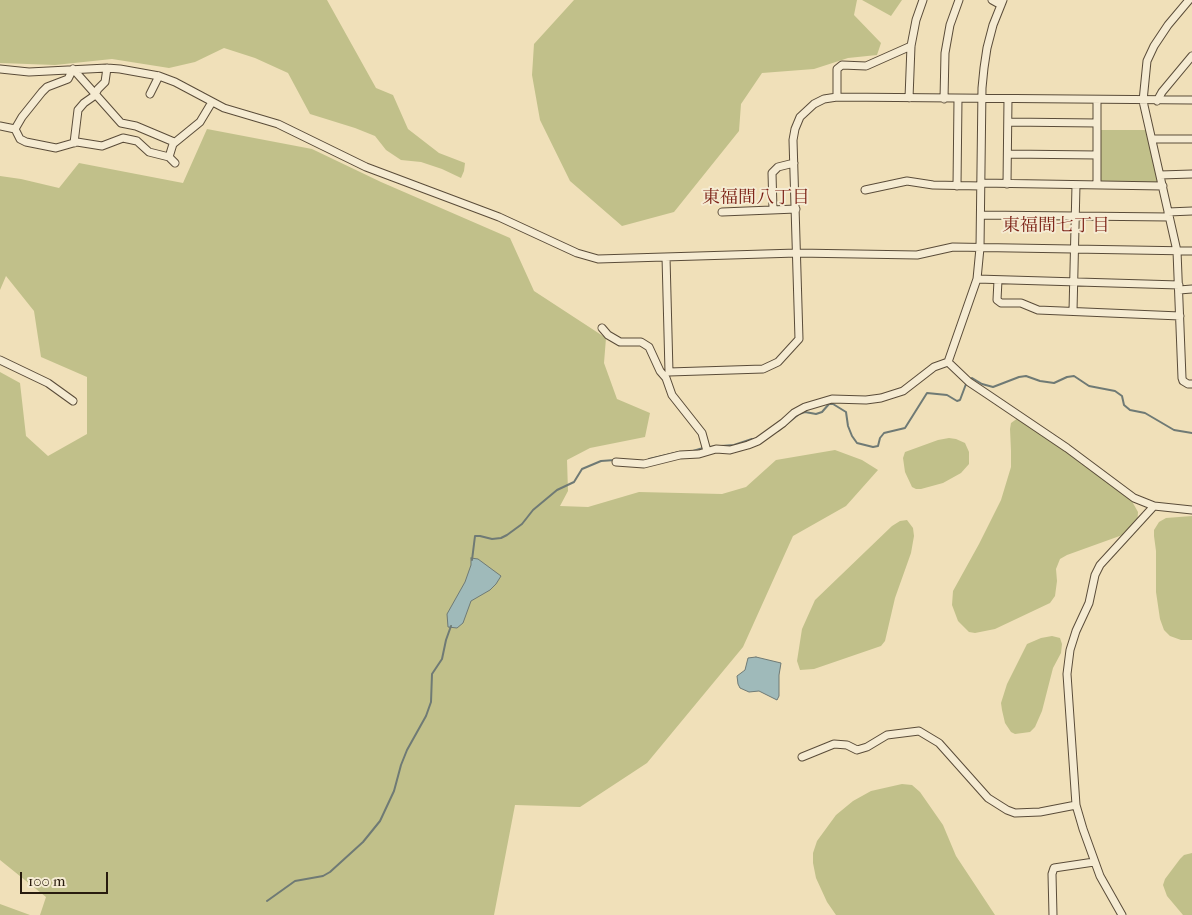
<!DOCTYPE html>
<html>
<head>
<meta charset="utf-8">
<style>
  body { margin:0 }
  #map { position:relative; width:1192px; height:915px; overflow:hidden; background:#f0e0b9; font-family:"IM FELL French Canon",serif }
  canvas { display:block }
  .scale { position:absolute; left:20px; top:872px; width:88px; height:22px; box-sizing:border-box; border:2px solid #281b0e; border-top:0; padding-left:6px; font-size:15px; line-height:18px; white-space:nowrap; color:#281b0e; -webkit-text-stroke:4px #f5ebd2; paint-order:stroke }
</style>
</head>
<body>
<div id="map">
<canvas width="1192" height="915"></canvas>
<div class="scale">100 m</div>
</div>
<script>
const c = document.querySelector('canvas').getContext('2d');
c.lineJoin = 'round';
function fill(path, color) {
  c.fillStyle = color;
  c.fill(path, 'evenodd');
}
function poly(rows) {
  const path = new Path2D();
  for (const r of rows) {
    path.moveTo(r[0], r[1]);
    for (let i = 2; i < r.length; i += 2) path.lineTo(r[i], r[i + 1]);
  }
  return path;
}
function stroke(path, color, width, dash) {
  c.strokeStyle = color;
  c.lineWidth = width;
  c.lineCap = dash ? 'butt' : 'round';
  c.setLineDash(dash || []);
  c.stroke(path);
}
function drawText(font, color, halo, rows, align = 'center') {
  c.font = font + ' "IM FELL French Canon","Noto Serif JP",serif';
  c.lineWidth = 4;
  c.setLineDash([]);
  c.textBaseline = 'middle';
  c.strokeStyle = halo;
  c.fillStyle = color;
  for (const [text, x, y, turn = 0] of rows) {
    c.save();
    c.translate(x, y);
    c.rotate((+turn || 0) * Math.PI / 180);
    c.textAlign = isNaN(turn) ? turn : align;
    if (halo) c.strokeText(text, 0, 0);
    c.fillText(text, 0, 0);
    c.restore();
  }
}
fill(poly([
  [0,0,327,0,376,88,393,95,408,129,439,153,465,163,464,171,461,178,442,169,421,162,401,160,386,150,375,136,355,128,310,114,288,73,255,58,224,48,195,62,169,68,112,59,55,65,0,63],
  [574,0,857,0,854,15,881,43,877,55,848,58,814,69,762,73,741,104,739,131,674,212,622,226,570,181,540,120,532,75,534,44],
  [862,0,902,0,891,16],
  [207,129,312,149,381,182,510,238,534,291,606,338,604,363,617,399,650,413,645,437,590,448,567,460,568,491,560,506,588,507,639,492,722,494,746,487,776,460,835,450,862,460,878,470,846,506,793,536,743,647,647,763,580,807,515,805,494,915,40,915,46,897,0,860,0,372,20,383,26,436,48,456,87,434,87,377,41,357,34,311,6,276,0,290,0,176,21,179,59,188,79,163,183,183],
  [1100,130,1146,130,1157,181,1155,184,1101,182,1099,179],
  [1018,418,1023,418,1129,496,1138,512,1137,527,1128,533,1067,555,1060,559,1056,569,1057,581,1055,596,1050,603,995,629,975,633,969,632,958,621,952,605,953,591,979,544,1001,500,1011,467,1011,451,1010,429,1011,423],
  [949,438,956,439,965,443,969,452,969,464,961,473,943,483,921,489,916,489,912,487,905,472,903,458,905,452,938,440],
  [1192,516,1192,640,1181,640,1170,636,1164,630,1160,619,1156,592,1156,551,1154,536,1154,530,1159,522,1166,518],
  [907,520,913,528,914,536,911,553,895,598,885,641,881,646,814,669,800,670,797,661,802,629,815,600,892,526,900,521],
  [1052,636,1060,638,1062,644,1061,653,1053,668,1042,711,1035,727,1030,732,1015,734,1011,732,1005,723,1002,710,1001,703,1007,684,1027,644,1041,638],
  [902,784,912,785,920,792,943,825,956,856,995,915,836,915,827,902,816,878,813,863,813,853,817,841,836,815,853,801,871,791],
  [1192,853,1192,915,1183,915,1167,896,1163,885,1165,879,1180,859,1184,855],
  [0,904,30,915,0,915]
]), '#c1c08a');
const water = poly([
  [471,558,478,559,501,576,496,584,490,590,471,601,463,623,457,628,448,627,447,614,465,582,471,565,471,558],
  [756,657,781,663,779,675,779,696,777,700,759,691,749,692,740,688,738,684,737,676,745,670,748,658,756,657]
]);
fill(water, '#9fbaba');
stroke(water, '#6f7a75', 1);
stroke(poly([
  [970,380,972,378,982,384,993,387,1019,377,1026,376,1040,381,1054,383,1067,377,1074,376,1089,386,1115,391,1122,396,1124,405,1130,410,1145,413,1174,430,1192,433],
  [778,431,799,414,805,412,816,414,822,412,829,404,833,404,846,412,848,426,852,436,857,443,873,447,878,446,880,438,884,433,905,428,927,393,947,395,957,401,960,400,966,384],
  [708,447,734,445,752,439],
  [693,451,703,448],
  [649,459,679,452],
  [472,560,475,536,480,536,492,539,501,538,507,535,522,524,533,510,557,490,574,482,582,469,601,461,615,460],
  [267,901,295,881,323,876,330,872,363,842,380,821,394,791,401,765,407,750,426,716,431,702,432,674,442,659,446,640,451,626]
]), '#6f7a75', 2);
const minor = poly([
  [992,0,1001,5],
  [1189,0,1168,25,1154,46,1147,61,1143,101,1177,251,1182,378,1183,381,1188,384,1192,384],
  [0,69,29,72,107,68,120,69,159,76,175,82,224,108,278,124,366,167,499,217,577,253,598,259,797,253,917,255,953,247,1192,251],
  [73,69,121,123,136,126,174,142],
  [150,94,159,76],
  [837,97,837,69,842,65,866,66,911,46],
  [909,98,911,46,916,20,923,0],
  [944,99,945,53,950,25,959,0],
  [1157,101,1162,92,1192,56],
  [1008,122,1097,123],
  [0,126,15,129,20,139,26,142,56,148,77,142,102,146,123,138,137,141,149,152,169,157,175,163],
  [15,129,22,117,42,92,47,87,68,79,73,69],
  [1152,139,1192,139],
  [74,143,78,110,84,103,94,96,98,89,105,82,107,68],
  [1008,154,1097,155],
  [169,157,173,144,200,122,212,102],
  [1160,175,1192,174],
  [981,183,1163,186],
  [1007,184,1008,99],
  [1097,185,1097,101],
  [957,186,958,99],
  [865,190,907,181,933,185,981,186],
  [773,209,772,173,778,167,794,163],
  [722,212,796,209],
  [1168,212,1192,211],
  [981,215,1169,217],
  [666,257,669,372,763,369,778,362,799,339,793,140,795,129,800,117,814,104,824,99,837,97,1192,100],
  [977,279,1179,285],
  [998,280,997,300,1001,303,1021,303,1038,310,1180,316],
  [1179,290,1192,289],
  [1073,311,1076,185],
  [602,328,608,335,620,342,641,342,649,347,660,371,666,378,672,395,702,433,707,451],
  [0,360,48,383,73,401],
  [948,362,969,382,987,394,1067,448,1134,498,1154,506,1192,510],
  [616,462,644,464,680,455,699,454,716,449,730,450,748,445,758,441,783,423,794,413,805,407,832,399,866,400,881,398,903,391,934,367,948,362,977,279,980,248,982,88,984,68,987,48,993,25,1003,0],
  [802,757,834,744,847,745,857,750,867,747,887,735,919,731,939,743,988,798,1007,810,1015,813,1040,812,1076,805],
  [1053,915,1052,874,1054,868,1094,862],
  [1122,915,1100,876,1083,829,1076,805,1067,674,1070,650,1076,631,1089,603,1095,575,1100,565,1154,506]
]);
stroke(minor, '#5a4c39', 9);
stroke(minor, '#f5ebd2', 7);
drawText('18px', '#7a1f14', '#f5ebd2', [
  ["東福間八丁目",756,199],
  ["東福間七丁目",1056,227]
]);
</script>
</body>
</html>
